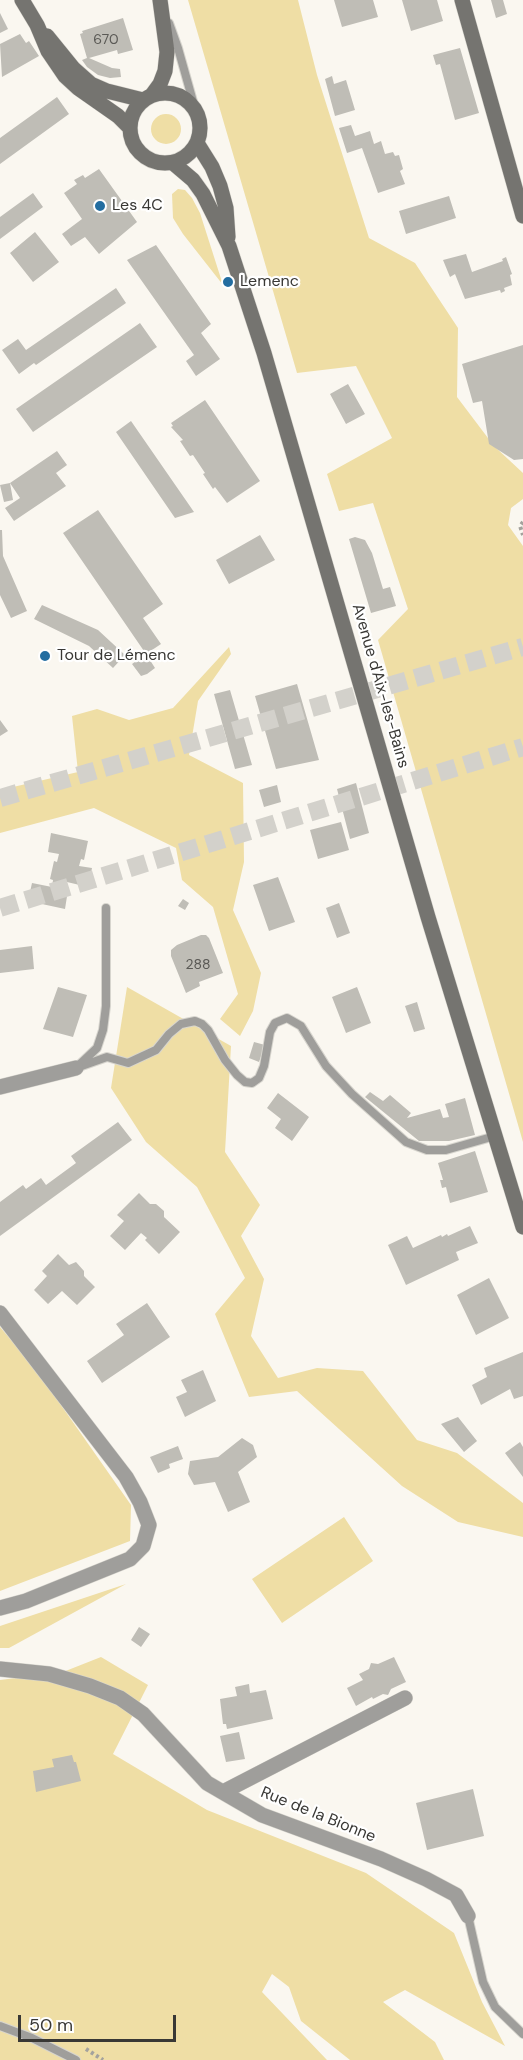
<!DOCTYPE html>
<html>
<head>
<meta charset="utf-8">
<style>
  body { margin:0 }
  #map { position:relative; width:523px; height:2060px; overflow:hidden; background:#faf7f0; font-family:"DM Sans",sans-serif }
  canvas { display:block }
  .scale { position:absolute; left:18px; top:2015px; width:158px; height:27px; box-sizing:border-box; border:3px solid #393835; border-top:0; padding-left:8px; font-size:18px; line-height:21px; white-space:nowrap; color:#393835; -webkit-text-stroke:4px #fff; paint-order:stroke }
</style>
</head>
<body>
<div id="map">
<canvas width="523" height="2060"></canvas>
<div class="scale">50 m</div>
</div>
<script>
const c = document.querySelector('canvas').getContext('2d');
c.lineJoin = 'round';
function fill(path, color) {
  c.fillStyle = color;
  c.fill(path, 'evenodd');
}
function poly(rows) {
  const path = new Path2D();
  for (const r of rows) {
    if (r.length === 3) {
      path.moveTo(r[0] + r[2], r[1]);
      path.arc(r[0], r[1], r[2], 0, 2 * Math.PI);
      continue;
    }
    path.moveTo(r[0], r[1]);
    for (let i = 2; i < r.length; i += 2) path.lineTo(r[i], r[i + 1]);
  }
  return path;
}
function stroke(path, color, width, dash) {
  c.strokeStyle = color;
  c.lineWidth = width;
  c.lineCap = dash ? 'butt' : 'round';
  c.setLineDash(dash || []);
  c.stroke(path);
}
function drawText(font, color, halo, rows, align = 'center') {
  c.font = font + ' "DM Sans",sans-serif';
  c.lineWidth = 4.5;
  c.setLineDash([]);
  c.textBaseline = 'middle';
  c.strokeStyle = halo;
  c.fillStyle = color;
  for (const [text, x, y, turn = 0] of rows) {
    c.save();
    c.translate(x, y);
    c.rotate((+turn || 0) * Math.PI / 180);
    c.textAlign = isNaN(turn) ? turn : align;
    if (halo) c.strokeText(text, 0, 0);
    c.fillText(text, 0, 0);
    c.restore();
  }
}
fill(poly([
  [188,0,298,0,317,75,369,238,415,263,458,328,457,397,494,446,523,473,523,499,511,508,508,525,523,546,523,1142,378,640,408,609,373,503,339,511,327,474,392,438,356,366,297,373],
  [166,129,15],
  [178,189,185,190,192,198,200,213,223,285,183,234,173,218,172,194],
  [229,647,231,654,198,701,189,755,243,783,244,862,233,910,261,973,253,1011,240,1036,220,1019,238,994,213,907,182,880,176,848,94,808,0,833,0,790,78,772,72,716,97,709,129,720,173,708],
  [127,987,231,1046,225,1152,260,1205,241,1236,264,1279,251,1336,278,1378,317,1368,363,1371,417,1440,457,1453,523,1503,523,1537,458,1522,402,1486,297,1391,249,1397,215,1314,245,1278,197,1187,146,1142,111,1088],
  [0,1327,35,1368,131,1505,130,1541,0,1591],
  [344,1517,373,1561,282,1623,252,1579],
  [126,1584,9,1648,0,1648,0,1626],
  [101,1657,148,1685,113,1754,207,1810,366,1873,454,1933,482,2002,505,2046,405,1990,383,2002,435,2042,444,2060,350,2060,301,2021,289,1987,272,1974,262,1992,327,2060,0,2060,0,1680,63,1672]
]), '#efdea5');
fill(poly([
  [334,0,373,0,378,17,342,27],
  [402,0,437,0,443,21,411,31],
  [491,0,503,0,507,14,496,18],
  [0,13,8,29,0,33],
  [123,18,133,50,118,54,117,50,89,58,112,68,120,69,121,77,110,78,98,75,87,67,82,60,87,58,80,34,83,33,82,31],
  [20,34,26,43,29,41,39,56,2,77,0,44],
  [460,48,479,113,455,120,440,64,436,65,433,55],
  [332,76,334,84,346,80,355,110,335,116,325,79],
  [57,97,69,114,0,164,0,138],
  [351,125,355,136,370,131,374,144,381,141,385,154,393,152,395,156,399,155,403,169,400,171,405,184,378,193,362,148,347,153,339,128],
  [99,169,137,222,99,254,85,237,71,246,62,234,82,219,64,193,77,184,74,180,83,175,85,178],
  [33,193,43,207,0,239,0,217],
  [449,196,456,218,406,234,399,211],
  [35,232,59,262,33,282,10,253],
  [156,245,211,324,201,333,220,359,196,376,186,361,194,355,127,260],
  [466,254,472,272,503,261,502,259,506,257,512,274,510,275,512,285,504,288,505,291,501,293,500,290,465,299,455,274,450,277,443,260],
  [116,288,126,303,36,365,34,363,19,374,2,350,18,339,26,350],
  [140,323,157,347,33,432,16,409],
  [523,345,523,459,514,460,489,444,482,401,473,403,462,364],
  [348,384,365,414,346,424,330,394],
  [205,400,260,481,227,503,215,487,213,489,203,474,205,473,193,455,190,456,180,441,183,440,171,427,173,426,171,423],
  [131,421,194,512,175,518,116,432],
  [57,451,67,465,56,473,66,486,14,521,5,508,20,498,10,483,13,500,4,502,0,485,10,483],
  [98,510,163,604,143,618,161,644,146,654,63,533],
  [0,530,2,530,3,556,27,611,11,618,0,595],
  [260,535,275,560,229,584,216,560],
  [355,537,365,540,372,553,383,589,390,587,396,606,371,613,349,539],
  [42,605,98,630,125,655,113,668,89,646,34,619],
  [41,650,49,651,49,661,41,660],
  [146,654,155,668,147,674,141,676,132,664],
  [297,684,319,760,276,769,255,696],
  [230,690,252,765,235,769,214,694],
  [0,720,8,731,0,736],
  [356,783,369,833,350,839,337,789],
  [277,785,281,802,264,807,259,790],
  [341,822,349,850,318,859,310,830],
  [51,833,88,841,84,860,81,859,79,866,92,868,88,887,67,882,65,889,68,890,65,909,28,901,32,883,52,887,53,880,50,879,54,861,57,862,59,854,48,852],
  [278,877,295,922,269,931,253,885],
  [183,899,189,903,185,910,178,906],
  [339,903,350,933,337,938,326,908],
  [201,935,206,935,209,938,223,973,199,982,200,986,186,993,171,956,171,950,177,945],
  [32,946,34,969,0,973,0,950],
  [58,987,87,995,73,1037,43,1029],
  [357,987,371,1023,346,1033,332,997],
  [417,1002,425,1029,414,1032,405,1006],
  [254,1042,265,1045,259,1062,249,1058],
  [370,1092,383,1101,390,1095,411,1113,407,1118,440,1109,443,1118,449,1117,445,1104,465,1098,475,1135,449,1141,419,1141,365,1097],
  [278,1093,309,1117,292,1141,275,1128,281,1119,267,1108],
  [118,1122,132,1140,0,1236,0,1202,23,1185,26,1189,41,1178,46,1185,76,1163,71,1156],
  [475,1151,488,1192,450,1203,446,1187,442,1188,440,1180,443,1180,438,1163],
  [139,1193,150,1204,156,1204,164,1211,164,1217,180,1232,159,1254,145,1240,147,1238,141,1233,125,1250,110,1236,124,1221,117,1215],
  [470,1226,478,1243,456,1252,459,1260,406,1285,388,1245,407,1236,413,1248,441,1235,442,1237,447,1234,448,1236],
  [58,1254,69,1265,76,1262,84,1271,84,1276,95,1287,77,1305,62,1291,48,1304,34,1290,47,1276,42,1271],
  [489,1278,509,1318,476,1335,457,1295],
  [147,1303,170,1337,102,1383,87,1361,124,1335,116,1324],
  [523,1352,523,1396,514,1399,510,1389,481,1405,472,1385,487,1377,484,1368],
  [203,1370,216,1401,185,1417,176,1397,187,1392,181,1380],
  [458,1417,477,1441,464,1452,441,1424],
  [242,1438,253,1445,257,1457,238,1472,250,1502,228,1512,215,1482,194,1485,188,1474,190,1461,218,1457],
  [520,1442,523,1447,523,1477,505,1453],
  [178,1446,183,1459,169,1464,170,1468,158,1473,150,1457],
  [139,1627,150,1634,141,1647,131,1640],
  [394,1657,406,1682,391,1689,388,1695,383,1694,373,1699,372,1697,356,1706,347,1688,363,1680,359,1674,369,1669,371,1663,378,1664],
  [249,1684,250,1693,266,1690,273,1719,227,1729,226,1724,223,1724,220,1699,237,1696,235,1687],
  [239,1732,245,1759,226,1762,220,1736],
  [72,1755,74,1762,76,1762,81,1781,36,1792,33,1771,54,1767,52,1759],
  [473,1789,484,1836,427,1850,416,1803]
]), '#bfbdb6');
stroke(poly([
  [0,798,523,647],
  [0,908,523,747]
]), '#d3d1cb', 18, [18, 9]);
const lane = poly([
  [169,23,178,48,196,112],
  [78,1066,97,1048,103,1030,106,1006,106,908],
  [76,1068,107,1057,128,1063,156,1050,169,1034,181,1024,195,1021,202,1024,208,1030,225,1060,237,1075,245,1082,252,1083,259,1078,264,1066,270,1032,275,1023,287,1018,301,1026,326,1066,352,1094,406,1142,427,1150,446,1150,495,1136],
  [468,1916,483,1982,495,2007,523,2034],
  [0,2026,32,2038,76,2060]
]);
const street = poly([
  [0,1087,76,1068],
  [0,1313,126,1477,140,1502,149,1525,143,1546,130,1559,26,1601,0,1608],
  [0,1669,49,1674,90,1686,120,1698,143,1714,207,1783,262,1815,381,1859,426,1879,456,1895,468,1916],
  [223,1792,405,1698]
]);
const secondary = poly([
  [22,0,37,25,48,51,65,76,78,88,118,116,130,128],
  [462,0,523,216],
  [47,36,73,68,91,84,107,91,143,100],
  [165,128,35],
  [152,95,160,84,165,71,167,52,160,0],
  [197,143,212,167,220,186,226,208,228,237],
  [173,163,193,180,203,194,229,246,264,353,428,917,523,1227]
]);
stroke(lane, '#d7d5ce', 10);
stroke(street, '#d7d5ce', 16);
stroke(secondary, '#d7d5ce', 16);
stroke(poly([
  [523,522,520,526,523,535],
  [86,2049,103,2060]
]), '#a4a29d', 4, [3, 3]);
stroke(lane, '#9f9e9b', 8);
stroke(street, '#9f9e9b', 15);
stroke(secondary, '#757470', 15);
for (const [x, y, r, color] of [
  [100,206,6,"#236da0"],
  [228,282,6,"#236da0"],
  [45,656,6,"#236da0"]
]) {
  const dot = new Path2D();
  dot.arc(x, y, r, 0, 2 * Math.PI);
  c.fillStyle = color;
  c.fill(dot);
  stroke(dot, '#fff', 2);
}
drawText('14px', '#5a5955', null, [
  ["670",106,40],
  ["288",198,965]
]);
drawText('16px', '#393835', '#fff', [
  ["Les 4C",112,206],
  ["Lemenc",240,282],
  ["Tour de Lémenc",57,656]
], 'left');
drawText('16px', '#393835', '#fff', [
  ["Avenue d'Aix-les-Bains",380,686,74],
  ["Rue de la Bionne",318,1815,22]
]);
</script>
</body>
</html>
